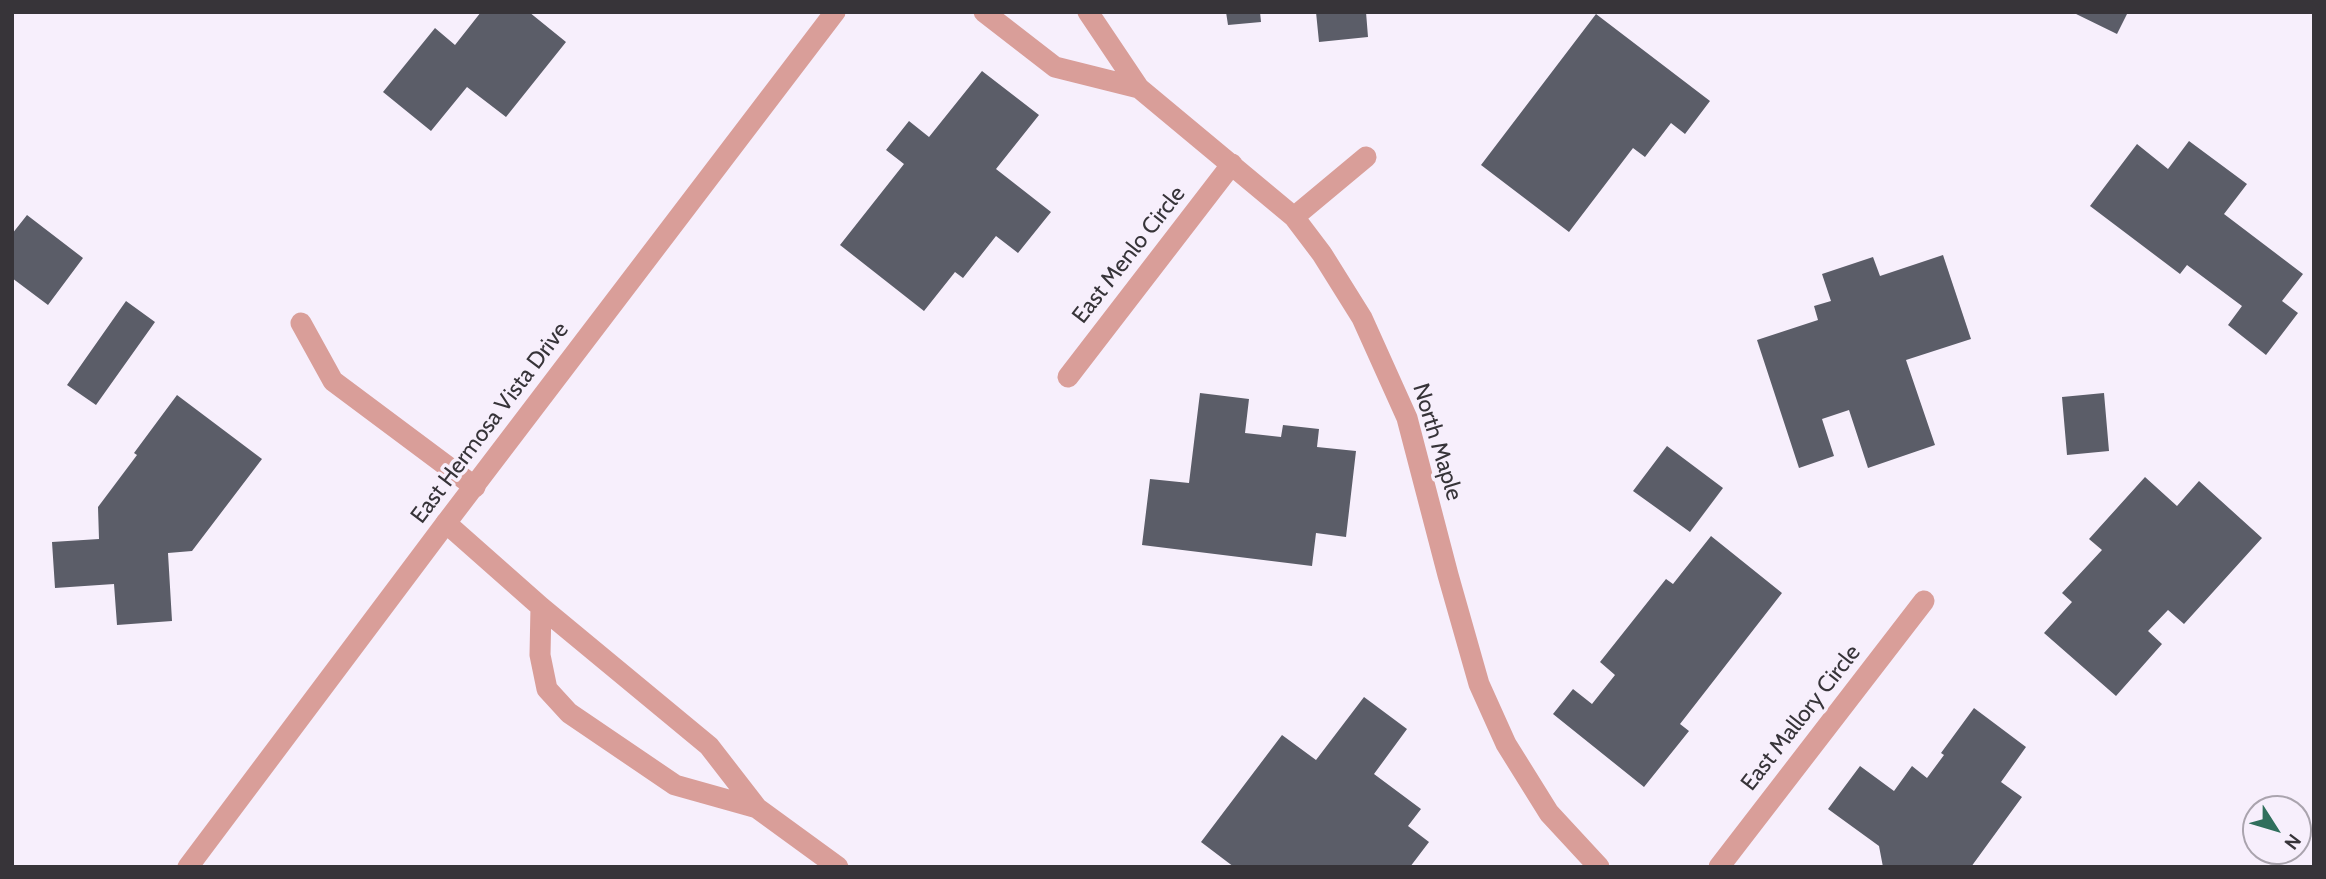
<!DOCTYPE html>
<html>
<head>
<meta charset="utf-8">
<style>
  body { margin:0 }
  #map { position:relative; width:2326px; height:879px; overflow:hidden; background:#f7effc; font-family:Cabin,sans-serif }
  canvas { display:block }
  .frame { position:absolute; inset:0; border:14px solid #373439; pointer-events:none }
  .north { position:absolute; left:2242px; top:795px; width:70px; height:70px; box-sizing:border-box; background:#f7effc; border:2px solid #aaa4ae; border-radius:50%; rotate:127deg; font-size:19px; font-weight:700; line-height:28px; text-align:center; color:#373439 }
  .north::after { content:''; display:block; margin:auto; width:24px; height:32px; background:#306f5c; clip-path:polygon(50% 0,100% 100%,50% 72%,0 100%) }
</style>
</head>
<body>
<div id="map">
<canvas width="2326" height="879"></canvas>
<div class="frame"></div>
<div class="north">N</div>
</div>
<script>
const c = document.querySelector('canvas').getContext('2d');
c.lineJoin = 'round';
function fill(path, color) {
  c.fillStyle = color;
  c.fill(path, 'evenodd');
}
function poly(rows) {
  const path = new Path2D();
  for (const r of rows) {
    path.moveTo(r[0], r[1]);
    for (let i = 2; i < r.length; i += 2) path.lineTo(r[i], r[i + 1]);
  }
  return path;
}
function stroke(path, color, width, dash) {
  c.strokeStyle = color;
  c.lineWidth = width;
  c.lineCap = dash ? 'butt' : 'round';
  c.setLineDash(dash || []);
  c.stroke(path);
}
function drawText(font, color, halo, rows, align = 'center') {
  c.font = font + ' Cabin,sans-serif';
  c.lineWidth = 7;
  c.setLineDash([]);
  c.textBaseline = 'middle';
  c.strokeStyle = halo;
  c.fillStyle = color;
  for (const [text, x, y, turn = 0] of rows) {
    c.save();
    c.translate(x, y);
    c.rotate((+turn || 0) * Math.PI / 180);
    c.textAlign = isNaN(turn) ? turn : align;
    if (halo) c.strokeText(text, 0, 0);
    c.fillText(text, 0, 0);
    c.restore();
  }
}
fill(poly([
  [481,12,529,12,566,42,506,117,467,87,431,131,383,92,435,28,455,45],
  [1226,12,1260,12,1261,22,1228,25],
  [1316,12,1366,12,1368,37,1319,42],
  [2072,12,2128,12,2117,34],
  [1596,14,1710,101,1685,134,1671,123,1645,157,1633,148,1569,232,1481,165],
  [982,71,1039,115,996,169,1051,212,1018,253,996,236,963,278,955,272,924,311,840,245,904,164,886,150,909,121,929,137],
  [2189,141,2247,184,2224,214,2303,274,2282,301,2298,313,2266,355,2228,325,2242,306,2187,265,2180,274,2090,206,2137,144,2168,169],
  [27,215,83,258,48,305,12,278,12,234],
  [1943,255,1971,339,1906,360,1935,445,1868,468,1849,410,1822,419,1834,456,1799,468,1757,340,1818,320,1814,306,1831,301,1822,274,1873,257,1880,276],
  [126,301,155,322,96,405,67,385],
  [1200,393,1249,399,1245,433,1281,437,1283,425,1319,429,1317,447,1356,451,1346,537,1316,533,1312,566,1142,545,1150,479,1189,483],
  [2104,393,2109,451,2067,455,2062,397],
  [177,395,262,459,192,551,168,553,172,621,117,625,114,584,55,588,52,542,99,539,98,507,137,455,134,453],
  [1667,446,1723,488,1690,532,1633,491],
  [2145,477,2177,506,2199,481,2262,538,2184,624,2168,610,2148,631,2162,644,2116,696,2044,633,2072,602,2062,593,2102,550,2089,539],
  [1711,536,1782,593,1680,724,1689,731,1644,787,1553,714,1573,689,1592,704,1615,675,1600,662,1666,579,1673,584],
  [1364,697,1407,729,1374,774,1421,809,1408,826,1429,842,1410,867,1234,867,1201,842,1282,735,1316,760],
  [1974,708,2026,747,2001,782,2022,797,1971,867,1883,867,1879,846,1828,809,1860,766,1894,791,1912,766,1927,778,1944,755,1941,753]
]), '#5b5d68');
stroke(poly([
  [301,323,333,381,475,487],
  [446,523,541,607,709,746,757,808,838,867],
  [541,607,540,655,547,689,569,713,675,785,757,808]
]), '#d99e99', 21);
stroke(poly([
  [984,12,1055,67,1139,88],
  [1088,12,1139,88,1294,217,1322,254,1362,318,1407,418,1448,575,1479,684,1506,744,1549,813,1599,867],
  [1294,217,1366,157],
  [1068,377,1232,164],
  [188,867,446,523,835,12],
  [1719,867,1924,601]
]), '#d99e99', 21);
drawText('23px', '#373439', '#f7effc', [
  ["East Menlo Circle",1129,255,-52],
  ["East Hermosa Vista Drive",490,423,-53],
  ["North Maple",1437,442,73],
  ["East Mallory Circle",1801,718,-52]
]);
</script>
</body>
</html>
